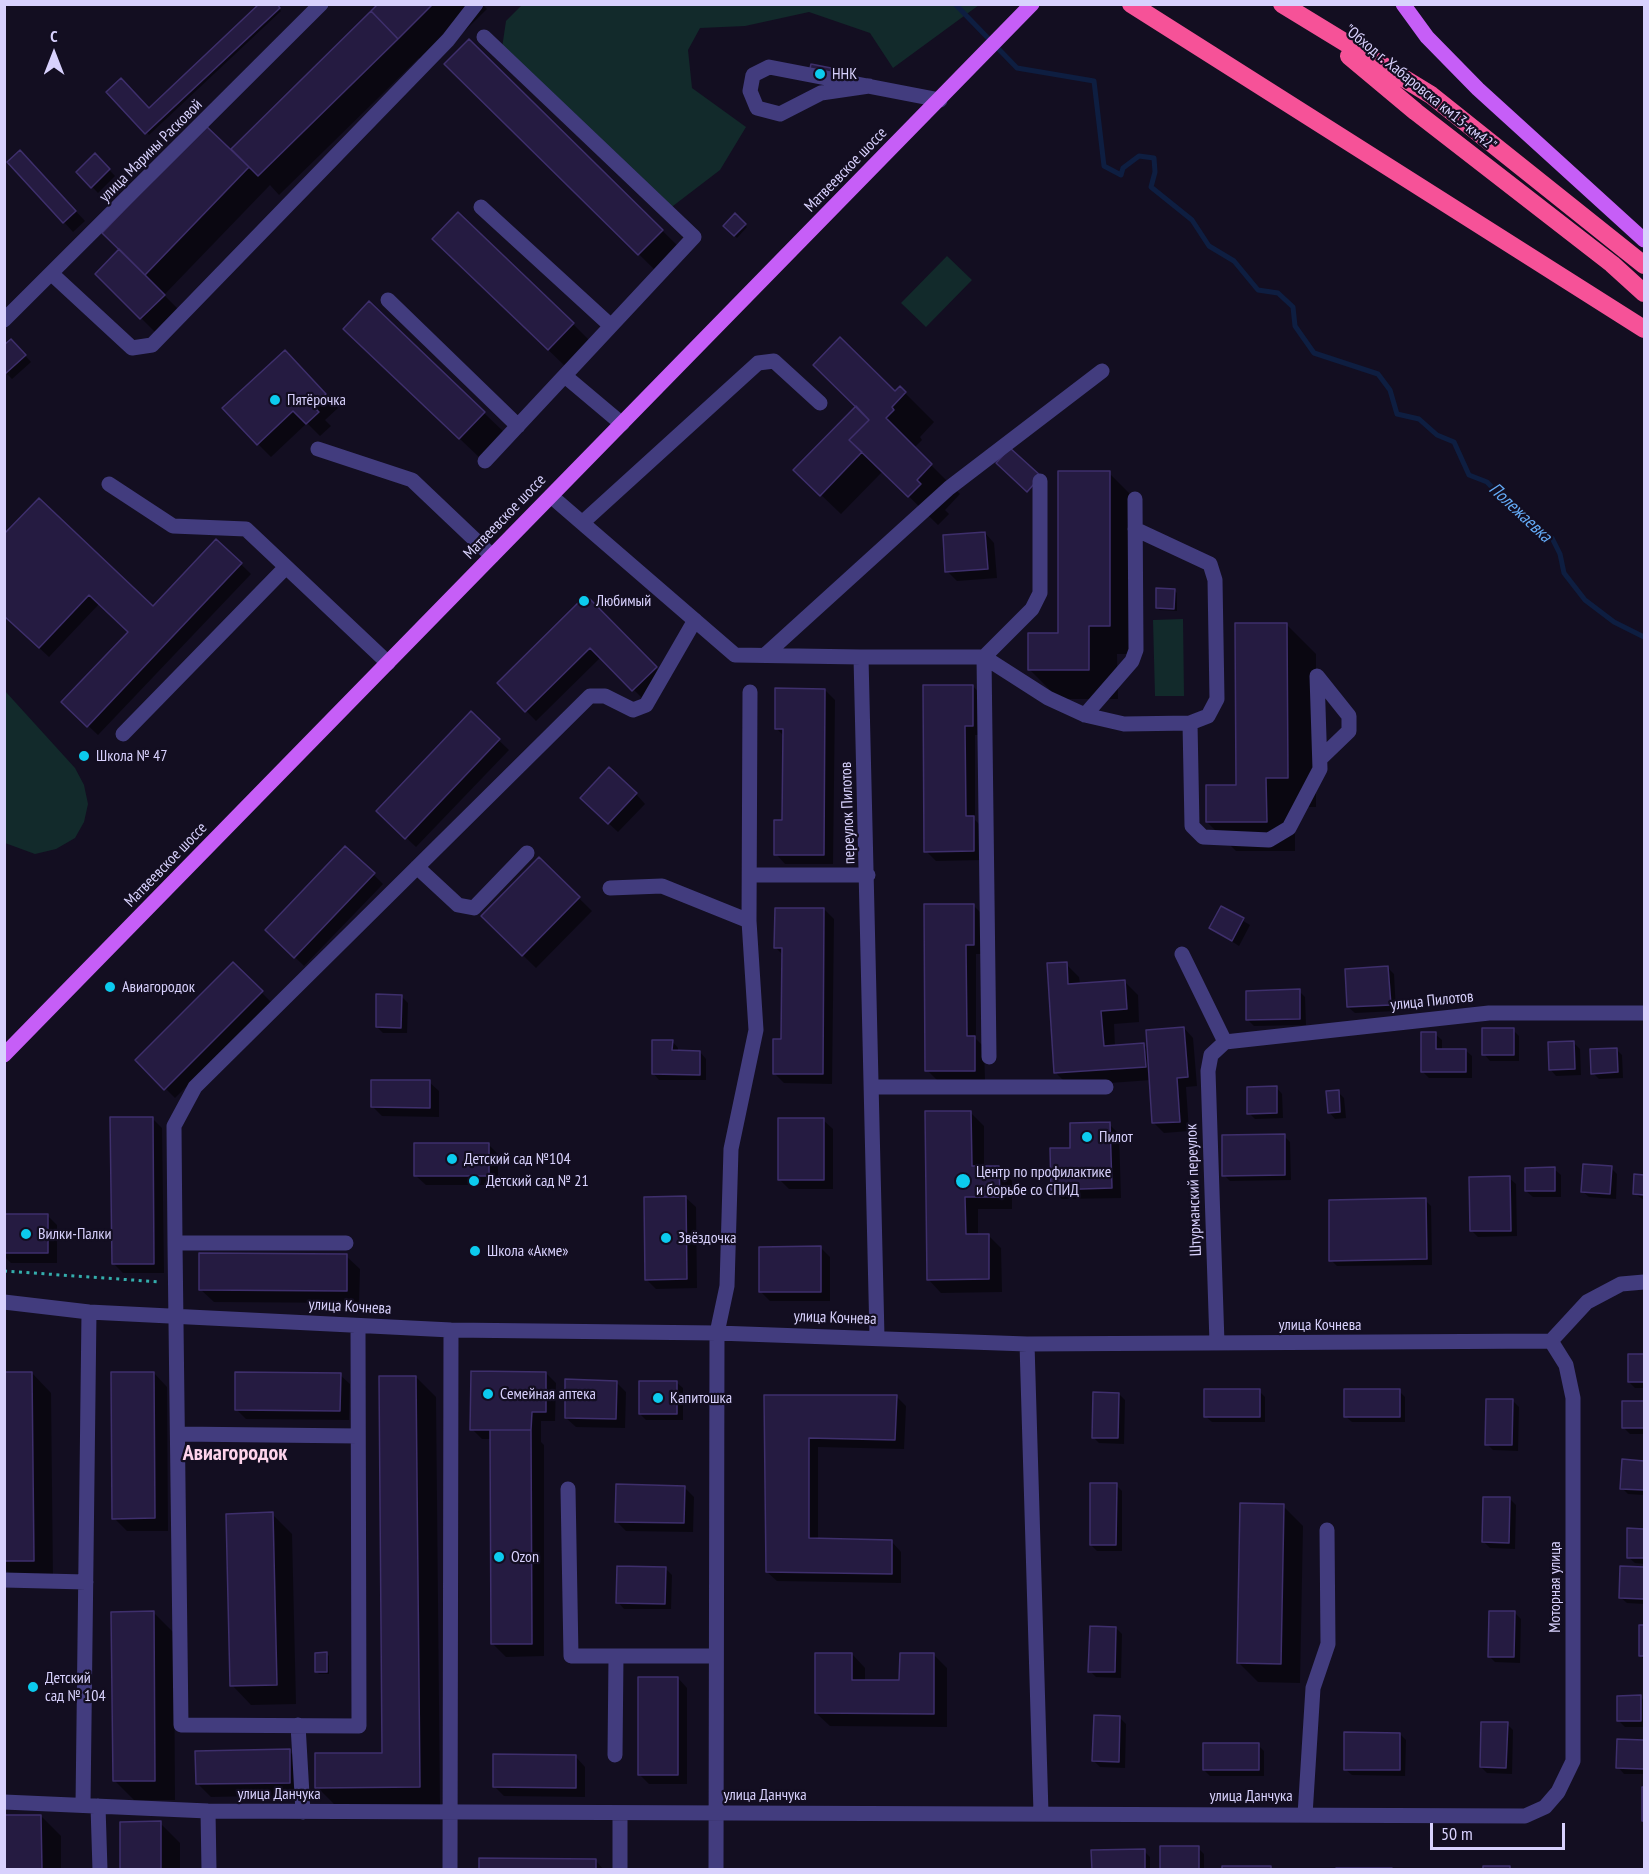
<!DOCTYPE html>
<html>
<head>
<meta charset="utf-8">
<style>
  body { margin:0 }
  #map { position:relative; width:1649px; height:1874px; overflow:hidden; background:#130e21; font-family:"PT Sans Narrow",sans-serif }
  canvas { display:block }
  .frame { position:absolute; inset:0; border:6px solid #d8d1fd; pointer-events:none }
  .north { position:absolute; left:24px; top:24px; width:60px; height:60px; -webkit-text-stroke:4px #130e21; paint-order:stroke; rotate:0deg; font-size:16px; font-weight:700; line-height:24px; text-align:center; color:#d8d1fd }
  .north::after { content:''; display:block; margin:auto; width:21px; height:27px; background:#d8d1fd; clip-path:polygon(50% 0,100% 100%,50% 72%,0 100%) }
  .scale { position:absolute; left:1430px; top:1823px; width:135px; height:27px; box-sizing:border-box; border:3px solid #d8d1fd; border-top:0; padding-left:8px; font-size:18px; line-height:21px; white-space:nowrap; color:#d8d1fd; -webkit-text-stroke:4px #130e21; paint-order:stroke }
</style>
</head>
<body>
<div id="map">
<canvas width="1649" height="1874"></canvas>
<div class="frame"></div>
<div class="north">С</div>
<div class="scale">50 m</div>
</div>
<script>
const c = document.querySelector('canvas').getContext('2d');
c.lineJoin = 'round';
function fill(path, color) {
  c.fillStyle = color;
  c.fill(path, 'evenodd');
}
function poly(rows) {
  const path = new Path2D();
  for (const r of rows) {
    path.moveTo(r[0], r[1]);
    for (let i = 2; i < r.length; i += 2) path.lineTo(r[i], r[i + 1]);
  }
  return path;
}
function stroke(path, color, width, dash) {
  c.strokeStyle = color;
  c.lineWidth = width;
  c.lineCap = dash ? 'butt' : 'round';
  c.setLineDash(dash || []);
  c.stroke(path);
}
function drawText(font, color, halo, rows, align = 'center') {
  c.font = font + ' "PT Sans Narrow",sans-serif';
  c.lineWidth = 4.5;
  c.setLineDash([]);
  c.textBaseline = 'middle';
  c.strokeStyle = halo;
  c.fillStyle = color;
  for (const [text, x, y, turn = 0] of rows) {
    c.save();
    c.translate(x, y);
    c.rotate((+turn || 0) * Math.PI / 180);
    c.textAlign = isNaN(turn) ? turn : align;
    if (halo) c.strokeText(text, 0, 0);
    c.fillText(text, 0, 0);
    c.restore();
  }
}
fill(poly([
  [522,5,979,5,893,68,870,33,809,12,745,26,700,28,688,50,692,88,746,127,720,170,669,209,502,48,506,21],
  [947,256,972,280,926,327,901,303],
  [1183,619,1184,696,1155,696,1153,620],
  [5,691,75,768,84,785,88,804,84,822,75,838,56,849,35,854,5,843]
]), '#122a2b');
fill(poly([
  [275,4,281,11,149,135,108,92,149,110],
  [380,4,482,4,487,9,428,67,419,58,279,195,270,185,164,295,184,315,161,338,97,274,231,151],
  [469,41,682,250,659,274,446,64],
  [95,155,115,176,98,193,78,172],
  [30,162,85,221,73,232,64,222],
  [735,215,747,227,737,238,725,226],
  [454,259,573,324,593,344,568,369],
  [4,347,17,347,31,362,12,379,4,371],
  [365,349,484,413,504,432,480,458],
  [298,365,338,408,325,420,331,426,320,436,307,423,271,457,258,444],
  [900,388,934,422,920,437,922,440,914,448,960,494,945,510,949,514,938,525,883,471,841,514,795,470],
  [1109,473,1138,502,1139,654,1117,654,1118,699,1059,699,1030,670,1060,634],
  [985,533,994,543,997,578,957,581,947,571],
  [4,536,153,608,217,541,251,574,98,735,63,702,129,632,99,604,49,657,4,615],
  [1174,590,1177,593,1177,611,1160,610,1157,608],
  [586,597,665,677,643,699,601,657,536,721,499,683],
  [1287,625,1316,654,1316,807,1295,807,1295,851,1236,851,1207,822,1237,786],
  [973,686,982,696,983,735,975,735,975,820,983,828,984,860,936,861,926,851],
  [825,690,835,700,833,864,785,864,776,854,784,822,784,736,777,729],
  [471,714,509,750,416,847,378,811],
  [636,794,645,804,618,832,592,808],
  [539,859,592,911,536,968,483,916],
  [373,874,383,884,304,966,267,930],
  [973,905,983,915,984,954,976,954,976,1039,984,1047,985,1080,937,1080,927,1070],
  [1221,908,1250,925,1239,946,1211,928],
  [824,909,834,919,832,1084,784,1083,775,1074,783,1041,784,956,776,948],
  [233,964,271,1002,175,1098,137,1060],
  [1066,964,1079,977,1080,984,1125,982,1138,995,1139,1022,1114,1024,1115,1047,1144,1045,1149,1050,1184,1028,1193,1038,1197,1086,1186,1087,1189,1131,1164,1133,1154,1123,1151,1080,1069,1086,1056,1073],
  [1388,968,1394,974,1396,1011,1355,1013,1348,1007],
  [1299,991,1305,997,1306,1025,1254,1026,1248,1020],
  [401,996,408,1003,407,1033,383,1033,377,1027],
  [1513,1030,1519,1036,1519,1061,1490,1061,1484,1054],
  [1435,1034,1442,1040,1442,1050,1465,1050,1472,1056,1472,1078,1429,1078,1422,1071],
  [672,1041,678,1048,678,1052,700,1052,706,1059,706,1080,659,1080,653,1073],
  [1573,1042,1580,1049,1581,1075,1556,1076,1550,1069],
  [1616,1049,1622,1055,1623,1078,1599,1079,1593,1073],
  [429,1082,439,1091,439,1117,382,1116,373,1107],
  [1276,1087,1282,1094,1283,1118,1255,1119,1249,1113],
  [1338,1092,1344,1098,1346,1118,1335,1119,1329,1112],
  [971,1113,984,1126,984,1168,999,1167,1012,1181,1012,1209,978,1209,978,1235,988,1235,1001,1248,1002,1292,941,1293,928,1279],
  [153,1119,162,1128,164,1273,123,1273,113,1263],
  [823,1120,833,1129,833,1189,789,1189,780,1180],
  [1109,1124,1119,1134,1121,1198,1062,1199,1053,1190,1072,1149],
  [1284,1136,1290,1142,1291,1180,1230,1181,1224,1175],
  [488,1144,498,1154,498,1185,426,1185,416,1176],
  [1611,1168,1617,1174,1616,1199,1589,1197,1582,1191],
  [1554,1169,1561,1175,1561,1197,1533,1197,1526,1191],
  [1636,1176,1644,1176,1644,1200,1635,1194],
  [1509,1178,1516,1184,1517,1236,1478,1237,1472,1231],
  [686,1198,696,1207,697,1288,656,1289,646,1279],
  [1425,1200,1431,1206,1432,1265,1337,1266,1331,1260],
  [4,1215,47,1215,57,1225,57,1263,11,1263,4,1256],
  [820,1247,830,1257,830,1301,770,1301,761,1292],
  [346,1256,360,1269,359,1303,214,1302,200,1289],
  [1629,1356,1644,1356,1644,1388,1635,1388,1629,1382],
  [32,1373,51,1393,53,1580,17,1581,4,1568,4,1374],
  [154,1373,167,1387,168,1531,127,1531,114,1518],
  [546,1373,556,1383,555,1421,541,1421,541,1442,544,1445,544,1656,506,1657,493,1644,492,1439,482,1439,472,1429],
  [340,1375,350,1384,349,1420,246,1419,236,1409],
  [416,1377,436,1397,440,1806,337,1807,317,1787,384,1754],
  [616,1382,626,1392,625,1428,576,1427,566,1418],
  [676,1382,683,1388,683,1420,646,1420,640,1414],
  [1259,1391,1265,1397,1265,1422,1212,1422,1205,1416],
  [1399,1391,1405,1397,1405,1422,1352,1422,1345,1416],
  [1119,1394,1125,1400,1124,1444,1099,1443,1093,1437],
  [765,1396,896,1396,906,1406,904,1449,818,1447,818,1540,892,1542,901,1552,901,1583,777,1581,767,1572],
  [1513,1401,1519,1407,1518,1451,1493,1450,1487,1444],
  [1624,1403,1644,1403,1644,1434,1630,1434,1623,1427],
  [1623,1461,1644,1462,1644,1495,1628,1494,1622,1488],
  [1116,1485,1122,1491,1122,1551,1097,1551,1091,1545],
  [684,1487,694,1497,693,1532,626,1531,616,1521],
  [1510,1499,1516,1505,1515,1549,1490,1548,1484,1542],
  [1283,1506,1303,1526,1300,1683,1258,1682,1238,1662],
  [272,1514,292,1534,296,1704,251,1705,232,1685],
  [1629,1530,1644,1530,1644,1564,1635,1563,1628,1557],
  [1622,1568,1644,1569,1644,1604,1627,1603,1620,1597],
  [666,1569,672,1575,671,1609,624,1609,618,1602],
  [154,1613,174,1633,175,1800,134,1800,114,1780],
  [1515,1613,1521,1619,1520,1663,1495,1662,1489,1656],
  [1640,1627,1644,1627,1644,1660,1640,1655],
  [1116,1628,1122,1634,1121,1678,1096,1677,1090,1671],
  [326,1654,329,1656,329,1674,319,1674,316,1671],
  [852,1654,865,1668,865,1681,901,1681,934,1655,947,1668,947,1727,830,1726,816,1713],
  [678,1678,687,1688,687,1784,649,1784,639,1774],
  [1641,1697,1644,1701,1644,1727,1625,1727,1619,1721],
  [1120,1718,1126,1724,1125,1768,1100,1767,1094,1761],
  [1507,1724,1513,1730,1512,1774,1487,1773,1481,1767],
  [1400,1734,1406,1740,1405,1776,1352,1775,1345,1769],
  [1618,1741,1644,1741,1644,1774,1624,1774,1618,1767],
  [1258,1745,1264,1751,1264,1776,1210,1776,1204,1770],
  [289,1751,302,1764,303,1795,211,1797,197,1783],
  [576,1757,585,1767,585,1797,504,1796,494,1786],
  [41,1816,61,1836,61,1870,4,1870],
  [160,1823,180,1843,180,1870,122,1870],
  [1198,1848,1204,1854,1204,1870,1162,1870],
  [1144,1851,1150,1857,1150,1870,1093,1870],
  [596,1861,604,1870,480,1870]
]), '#0007');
stroke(poly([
  [955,4,1017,68,1094,81,1104,166,1121,175,1123,168,1139,156,1154,158,1155,172,1151,187,1192,220,1209,246,1234,261,1258,290,1278,293,1293,307,1295,326,1314,353,1378,374,1390,390,1397,414,1419,419,1437,435,1454,442,1469,475,1487,482,1523,520,1552,538,1560,554,1564,573,1585,600,1614,622,1644,637]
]), '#0e1e41', 5);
const building = poly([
  [259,4,277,4,280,8,145,134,106,92,121,78,149,108,259,4],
  [378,4,433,4,398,39,371,11,378,4],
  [371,11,398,39,258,176,231,149,371,11],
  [469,39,663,230,638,255,444,64,469,39],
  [811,64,831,68,830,77,809,73,811,64],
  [205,125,249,167,145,275,102,233,205,125],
  [20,150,76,211,63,223,7,162,20,150],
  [95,153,110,169,91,188,76,172,95,153],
  [458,212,574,323,548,350,432,239,458,212],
  [735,213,746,224,734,236,723,226,735,213],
  [119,249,165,295,140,319,95,274,119,249],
  [369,301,485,412,459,439,343,329,369,301],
  [840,337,895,391,900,386,906,392,892,407,894,410,886,418,932,464,917,480,921,484,908,497,849,440,869,420,813,365,840,337],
  [11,339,26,355,5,374,4,345,11,339],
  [285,350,326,394,313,406,319,412,306,424,293,411,257,445,222,408,285,350],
  [856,406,869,420,849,440,862,452,820,496,793,470,856,406],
  [1010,448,1041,476,1027,492,996,463,1010,448],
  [1058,471,1110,471,1110,626,1089,626,1089,670,1028,670,1028,633,1058,633,1058,471],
  [39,498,153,606,216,539,242,563,87,727,61,702,128,632,89,595,39,648,4,616,4,534,39,498],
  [985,532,988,569,945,572,943,535,985,532],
  [1156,588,1175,589,1174,609,1156,608,1156,588],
  [586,595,657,667,632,691,590,648,525,712,497,683,586,595],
  [1235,623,1287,623,1288,778,1266,778,1267,822,1206,822,1206,785,1236,785,1235,623],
  [923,685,973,685,973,726,965,726,966,816,974,816,974,851,924,852,923,685],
  [775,688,825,689,824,855,774,855,774,820,782,820,783,729,775,729,775,688],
  [471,711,500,739,405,839,376,811,471,711],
  [609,767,637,793,608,824,580,798,609,767],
  [345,846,375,873,294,958,265,930,345,846],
  [539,857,580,897,522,956,481,916,539,857],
  [924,904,974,904,974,945,966,945,967,1036,975,1036,975,1071,925,1071,924,904],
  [1221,906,1244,918,1232,941,1209,928,1221,906],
  [775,908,824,908,823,1074,773,1074,773,1039,781,1039,782,948,774,948,775,908],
  [233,962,263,991,164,1090,135,1060,233,962],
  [1067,962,1068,984,1125,980,1127,1009,1101,1011,1104,1046,1144,1043,1146,1067,1054,1073,1047,963,1067,962],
  [1388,966,1391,1005,1347,1007,1345,969,1388,966],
  [1300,989,1300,1019,1246,1020,1246,991,1300,989],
  [376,994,402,995,401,1028,376,1027,376,994],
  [1184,1027,1188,1077,1177,1078,1180,1122,1152,1123,1146,1030,1184,1027],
  [1482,1028,1514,1028,1514,1055,1482,1055,1482,1028],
  [1421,1032,1436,1032,1436,1049,1466,1049,1466,1072,1421,1072,1421,1032],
  [652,1040,673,1040,672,1050,700,1051,700,1075,652,1074,652,1040],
  [1574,1041,1575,1069,1549,1070,1548,1042,1574,1041],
  [1617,1048,1618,1072,1591,1074,1590,1049,1617,1048],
  [371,1080,430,1080,430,1108,371,1107,371,1080],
  [1277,1086,1277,1113,1247,1114,1247,1087,1277,1086],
  [1339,1090,1340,1112,1328,1113,1326,1091,1339,1090],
  [925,1111,971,1111,972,1166,999,1166,1000,1197,965,1197,966,1234,989,1234,989,1279,927,1280,925,1111],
  [110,1117,153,1117,154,1264,112,1264,110,1117],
  [778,1118,824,1118,824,1180,778,1180,778,1118],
  [1110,1122,1112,1188,1051,1190,1050,1148,1070,1148,1070,1123,1110,1122],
  [1285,1134,1285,1175,1222,1176,1222,1135,1285,1134],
  [414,1143,489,1143,489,1176,414,1176,414,1143],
  [1583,1164,1612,1166,1610,1194,1581,1192,1583,1164],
  [1555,1167,1555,1191,1525,1191,1525,1168,1555,1167],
  [1634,1174,1644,1175,1644,1195,1633,1194,1634,1174],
  [1510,1176,1511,1231,1470,1231,1469,1177,1510,1176],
  [686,1196,687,1279,645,1280,644,1197,686,1196],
  [1426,1198,1427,1259,1329,1261,1329,1200,1426,1198],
  [4,1214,48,1214,48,1253,4,1253,4,1214],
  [821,1246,821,1292,759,1292,759,1247,821,1246],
  [199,1253,347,1254,347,1291,199,1290,199,1253],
  [1628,1354,1644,1354,1644,1382,1628,1382,1628,1354],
  [471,1371,546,1372,546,1412,532,1412,531,1430,470,1430,471,1371],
  [4,1372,32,1372,34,1561,4,1561,4,1372],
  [111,1372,154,1372,155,1518,112,1519,111,1372],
  [235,1372,341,1373,340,1411,235,1410,235,1372],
  [379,1376,416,1376,420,1787,315,1788,315,1753,382,1753,379,1376],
  [565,1379,617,1381,616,1419,565,1418,565,1379],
  [639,1381,677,1381,677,1414,639,1414,639,1381],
  [1204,1389,1260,1389,1260,1417,1204,1417,1204,1389],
  [1344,1389,1400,1389,1400,1417,1344,1417,1344,1389],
  [1093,1392,1119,1393,1118,1438,1092,1438,1093,1392],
  [764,1395,897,1395,895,1440,809,1438,809,1538,892,1540,892,1574,766,1572,764,1395],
  [1486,1399,1513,1399,1512,1445,1485,1445,1486,1399],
  [1622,1401,1644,1401,1644,1428,1622,1428,1622,1401],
  [490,1430,531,1430,532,1644,491,1644,490,1430],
  [1622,1459,1644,1461,1644,1490,1620,1489,1622,1459],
  [1090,1483,1117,1483,1116,1545,1090,1545,1090,1483],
  [616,1484,685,1486,684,1523,615,1522,616,1484],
  [1483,1497,1510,1497,1509,1543,1482,1542,1483,1497],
  [1240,1503,1284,1504,1281,1664,1237,1663,1240,1503],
  [273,1512,277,1685,230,1686,226,1514,273,1512],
  [1627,1528,1644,1529,1644,1558,1627,1558,1627,1528],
  [617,1566,666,1567,665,1604,616,1603,617,1566],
  [1620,1566,1644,1567,1644,1599,1619,1598,1620,1566],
  [154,1611,155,1781,113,1781,111,1612,154,1611],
  [1489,1611,1515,1611,1514,1657,1488,1657,1489,1611],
  [1639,1625,1644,1625,1644,1656,1639,1656,1639,1625],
  [1090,1626,1116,1627,1115,1672,1088,1672,1090,1626],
  [327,1652,327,1672,315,1672,315,1653,327,1652],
  [815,1653,852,1653,852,1680,899,1680,900,1653,934,1653,934,1714,815,1713,815,1653],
  [638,1677,678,1677,678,1775,638,1775,638,1677],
  [1641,1695,1641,1721,1617,1721,1617,1696,1641,1695],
  [1094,1715,1120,1716,1119,1762,1092,1761,1094,1715],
  [1481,1722,1508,1722,1506,1768,1480,1767,1481,1722],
  [1344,1732,1400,1733,1400,1770,1344,1770,1344,1732],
  [1617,1739,1644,1740,1644,1769,1616,1768,1617,1739],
  [1203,1743,1259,1743,1259,1770,1203,1770,1203,1743],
  [290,1749,290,1783,196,1784,195,1751,290,1749],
  [493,1754,576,1755,576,1788,493,1787,493,1754],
  [1642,1787,1644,1787,1644,1821,1642,1821,1642,1787],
  [4,1815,41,1815,42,1870,4,1870,4,1815],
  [161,1821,161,1870,120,1870,120,1822,161,1821],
  [1160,1846,1199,1846,1199,1870,1160,1870,1160,1846],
  [1145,1849,1145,1870,1092,1870,1091,1850,1145,1849],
  [479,1858,596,1859,596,1870,479,1870,479,1858],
  [1222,1866,1271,1866,1271,1870,1222,1870,1222,1866],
  [1483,1866,1510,1866,1510,1870,1483,1870,1483,1866],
  [1336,1868,1392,1868,1392,1870,1336,1870,1336,1868]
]);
fill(building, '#251b41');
stroke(building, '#3e2f6c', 1.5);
stroke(poly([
  [4,1271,161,1282]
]), '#34adac', 3, [3, 4.5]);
stroke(poly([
  [484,37,694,237,485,461],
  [869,86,821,93,780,114,757,108,750,91,753,75,769,67,940,100],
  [481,207,611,326],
  [53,275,132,348,152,345,448,40,476,4],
  [388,300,518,426],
  [4,320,321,4],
  [565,376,622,424],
  [318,449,412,480,492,556],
  [1040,481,1040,593,1032,609,984,657,1048,698,1085,715,1124,724,1190,723,1208,716,1217,699,1215,580,1210,564,1135,529],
  [109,484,173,526,246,529,388,663],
  [551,496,735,655,861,657,877,1337],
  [582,523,758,363,774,361,820,403],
  [765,655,949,488,1102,371],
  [861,657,984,657,989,1057],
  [1085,715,1132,661,1136,650,1135,499],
  [1190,723,1192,826,1203,837,1269,840,1289,828,1320,769,1317,676,1349,716,1349,731,1322,757],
  [123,734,286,567],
  [417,867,458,905,474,908,527,853],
  [750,875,868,875],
  [610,888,662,886,749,921],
  [1182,954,1225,1042],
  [1225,1042,1489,1013,1644,1013],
  [873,1087,1106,1087],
  [175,1243,174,1126,195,1087,590,696,605,696,633,710,646,705,695,620],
  [346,1243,175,1243,181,1725,359,1726,358,1326],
  [4,1302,89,1312,451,1330,717,1333,1027,1344,1551,1341,1587,1302,1621,1284,1644,1282],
  [1217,1343,1208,1071,1211,1055,1225,1042],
  [1027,1344,1041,1813],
  [179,1434,358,1436],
  [568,1489,571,1656,716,1656],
  [4,1580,86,1582],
  [298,1725,303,1812],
  [615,1755,616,1656],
  [4,1802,208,1811,1525,1816,1545,1807,1558,1792,1573,1761,1573,1398,1566,1365,1551,1341],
  [83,1805,89,1312],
  [98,1806,100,1870],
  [208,1811,209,1870],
  [620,1813,620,1870],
  [1305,1815,1313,1688,1328,1644,1327,1530],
  [450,1870,451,1330],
  [716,1870,717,1333,727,1286,731,1149,756,1030,749,921,750,692]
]), '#423c7e', 15);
stroke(poly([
  [1403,4,1427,37,1478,89,1644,240],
  [4,1055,1032,4]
]), '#c65ef7', 15);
stroke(poly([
  [1131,4,1644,329],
  [1282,4,1431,95,1644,265],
  [1349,56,1416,112,1612,264,1644,293]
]), '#f65298', 18);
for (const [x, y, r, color] of [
  [820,74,6,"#0ccbee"],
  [275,400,6,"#0ccbee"],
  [584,601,6,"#0ccbee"],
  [84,756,6,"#0ccbee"],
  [110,987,6,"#0ccbee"],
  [1087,1137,6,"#0ccbee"],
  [452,1159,6,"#0ccbee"],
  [474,1181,6,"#0ccbee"],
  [963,1181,8,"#0ccbee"],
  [26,1234,6,"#0ccbee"],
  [666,1238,6,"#0ccbee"],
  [475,1251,6,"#0ccbee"],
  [488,1394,6,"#0ccbee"],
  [658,1398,6,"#0ccbee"],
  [499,1557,6,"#0ccbee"],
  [33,1687,6,"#0ccbee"]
]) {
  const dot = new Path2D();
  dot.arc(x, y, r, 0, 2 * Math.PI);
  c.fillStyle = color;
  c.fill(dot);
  stroke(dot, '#130e21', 2);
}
drawText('16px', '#d8d1fd', '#130e21', [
  ["ННК",832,74],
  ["Пятёрочка",287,400],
  ["Любимый",596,601],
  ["Школа № 47",96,756],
  ["Авиагородок",122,987],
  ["Пилот",1099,1137],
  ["Детский сад №104",464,1159],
  ["Центр по профилактике",976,1172],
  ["и борьбе со СПИД",976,1190],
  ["Детский сад № 21",486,1181],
  ["Вилки-Палки",38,1234],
  ["Звёздочка",678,1238],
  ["Школа «Акме»",487,1251],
  ["Семейная аптека",500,1394],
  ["Капитошка",670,1398],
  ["Ozon",511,1557],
  ["Детский",45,1678],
  ["сад № 104",45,1696]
], 'left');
drawText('16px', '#d8d1fd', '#130e21', [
  ["\"Обход г. Хабаровска км13-км42\"",1420,88,39],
  ["улица Марины Расковой",151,151,-45],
  ["Матвеевское шоссе",846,170,-46],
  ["Матвеевское шоссе",505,517,-46],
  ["переулок Пилотов",848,813,-92],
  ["Матвеевское шоссе",166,865,-46],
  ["улица Пилотов",1432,1001,-6],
  ["Штурманский переулок",1194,1190,-92],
  ["улица Кочнева",350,1307,3],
  ["улица Кочнева",835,1318,2],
  ["улица Кочнева",1320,1325],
  ["Моторная улица",1555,1587,-90],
  ["улица Данчука",279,1794],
  ["улица Данчука",765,1795],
  ["улица Данчука",1251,1796]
]);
drawText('italic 18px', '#64abf7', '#130e21', [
  ["Полежаевка",1520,513,43]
]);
drawText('bold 22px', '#fdd3eb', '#130e21', [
  ["Авиагородок",235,1454]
]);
</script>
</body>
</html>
